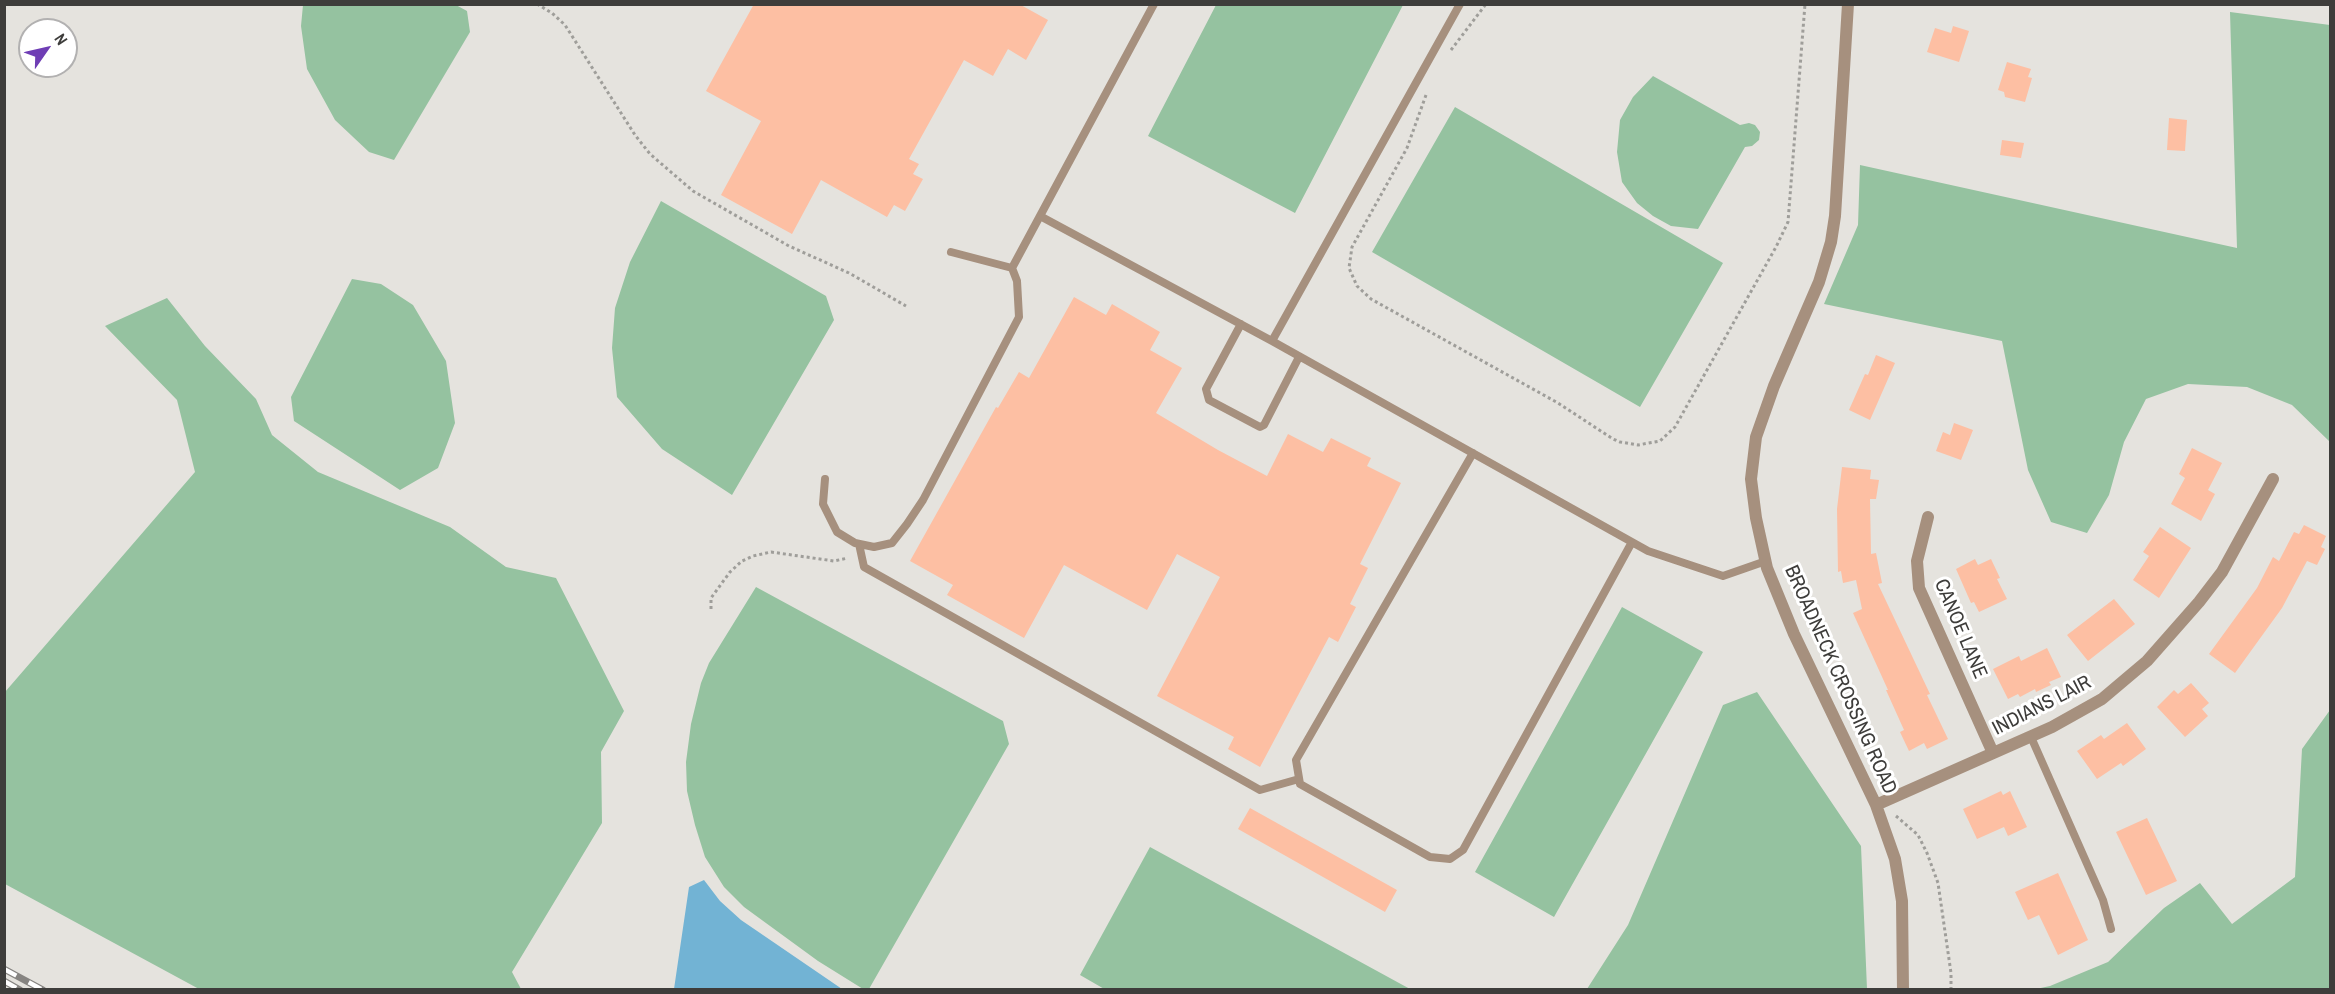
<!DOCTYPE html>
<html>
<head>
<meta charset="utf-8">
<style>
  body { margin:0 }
  #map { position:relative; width:2335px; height:994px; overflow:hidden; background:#e5e3de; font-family:"Archivo Narrow",sans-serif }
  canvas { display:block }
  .frame { position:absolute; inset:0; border:6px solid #3e3d3b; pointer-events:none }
  .north { position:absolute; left:18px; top:18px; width:60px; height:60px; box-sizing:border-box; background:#fff; border:2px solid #b2b1b1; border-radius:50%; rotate:56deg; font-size:16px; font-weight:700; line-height:24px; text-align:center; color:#3e3d3b }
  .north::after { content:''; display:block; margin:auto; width:21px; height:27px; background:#6f3eb5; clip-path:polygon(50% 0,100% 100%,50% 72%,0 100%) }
</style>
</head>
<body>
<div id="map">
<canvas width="2335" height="994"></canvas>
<div class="frame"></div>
<div class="north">N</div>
</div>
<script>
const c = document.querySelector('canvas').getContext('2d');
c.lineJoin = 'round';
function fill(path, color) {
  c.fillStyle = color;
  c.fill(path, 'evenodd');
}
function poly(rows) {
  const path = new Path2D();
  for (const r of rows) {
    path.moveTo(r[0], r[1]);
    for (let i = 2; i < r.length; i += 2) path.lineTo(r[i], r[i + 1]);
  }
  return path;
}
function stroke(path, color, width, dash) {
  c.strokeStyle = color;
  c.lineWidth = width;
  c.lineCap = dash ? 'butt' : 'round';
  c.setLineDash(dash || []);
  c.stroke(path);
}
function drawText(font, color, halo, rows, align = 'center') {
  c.font = font + ' "Archivo Narrow",sans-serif';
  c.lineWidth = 6;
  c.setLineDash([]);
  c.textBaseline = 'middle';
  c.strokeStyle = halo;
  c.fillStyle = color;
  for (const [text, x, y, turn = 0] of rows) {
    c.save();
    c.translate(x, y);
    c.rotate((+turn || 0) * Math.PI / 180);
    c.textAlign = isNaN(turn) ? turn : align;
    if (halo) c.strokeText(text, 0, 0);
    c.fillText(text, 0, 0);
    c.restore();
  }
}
fill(poly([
  [456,5,467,11,470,32,394,160,369,152,335,120,307,69,301,26,303,5],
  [1216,5,1403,5,1295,213,1148,136],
  [2230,12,2330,25,2330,442,2292,405,2247,387,2188,384,2146,399,2124,442,2109,495,2087,533,2051,522,2028,470,2002,341,1824,304,1858,225,1860,165,2237,248],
  [1653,76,1740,125,1749,123,1755,125,1760,132,1759,140,1752,146,1745,147,1698,229,1671,226,1653,216,1637,203,1622,182,1617,152,1620,120,1633,97],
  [1455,107,1723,263,1640,407,1372,252],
  [661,201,826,296,834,320,732,495,662,449,617,397,612,348,615,308,630,262],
  [352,279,381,284,413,305,446,361,455,423,438,468,400,490,294,421,291,397],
  [167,298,205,346,256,399,272,435,318,472,450,527,506,567,556,578,624,711,601,752,602,823,512,972,521,989,199,989,5,884,5,692,195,472,177,400,105,326],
  [756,587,1003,721,1009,744,869,989,863,989,818,961,744,907,724,887,705,857,695,825,687,791,686,762,691,724,701,683,709,663],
  [1622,607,1703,652,1554,917,1475,872],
  [1757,692,1861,846,1867,989,1587,989,1628,925,1723,705],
  [2330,710,2330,989,2036,989,2050,986,2108,962,2164,908,2200,883,2232,924,2295,877,2302,749],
  [1150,847,1410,989,1106,990,1080,975]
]), '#95c2a0');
fill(poly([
  [704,880,720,901,741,920,842,989,674,989,689,887]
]), '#72b3d4');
fill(poly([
  [754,4,1019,4,1048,20,1026,60,1008,49,993,76,964,60,909,159,919,164,913,174,923,179,905,211,894,205,887,217,821,180,792,234,721,195,761,121,706,91],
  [1953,26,1969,31,1959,62,1927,52,1935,28,1951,33],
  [2007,62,2031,69,2028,77,2032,78,2025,102,2005,97,2004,92,1998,90],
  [2169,118,2187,120,2185,151,2167,150],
  [2002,140,2024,143,2021,158,2000,155],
  [1074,297,1106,315,1112,304,1160,332,1150,350,1182,368,1156,413,1218,450,1267,476,1288,434,1323,452,1331,438,1371,458,1367,466,1401,483,1360,564,1368,568,1350,604,1356,607,1338,642,1329,637,1260,767,1228,749,1234,737,1157,696,1220,577,1177,554,1147,610,1064,565,1024,638,947,595,953,585,910,561,996,407,998,408,1019,372,1029,378],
  [1876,355,1895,363,1870,420,1849,410,1865,374,1868,375],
  [1954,423,1973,430,1961,460,1936,451,1943,432,1950,435],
  [2192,448,2222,463,2208,490,2215,494,2201,521,2171,504,2185,478,2179,474],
  [1842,467,1871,470,1870,479,1879,480,1876,499,1870,499,1871,554,1876,553,1882,583,1878,584,1921,675,1930,694,1927,695,1948,739,1927,749,1924,743,1909,751,1900,732,1904,730,1886,690,1888,690,1853,613,1862,609,1856,580,1843,583,1841,571,1838,572,1837,509],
  [2304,525,2326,536,2321,547,2325,549,2317,565,2307,561,2282,608,2235,673,2209,654,2257,588,2273,557,2279,561,2294,532,2299,534],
  [2160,527,2191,548,2159,598,2133,580,2149,556,2143,552],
  [1975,559,1978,565,1991,559,2000,578,1997,579,2007,599,1979,612,1974,602,1971,603,1956,569],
  [2114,599,2135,624,2088,661,2067,635],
  [2047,648,2061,677,2049,682,2051,685,2036,692,2035,689,2020,697,2018,694,2008,699,1993,669,2019,656,2021,661],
  [2191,683,2209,703,2202,709,2208,716,2185,737,2157,707,2174,690,2178,694],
  [2127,723,2146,749,2123,766,2121,763,2097,779,2077,751,2101,735,2104,739],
  [2001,791,2003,795,2010,791,2027,827,2008,836,2004,827,1977,839,1963,809],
  [1250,808,1397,890,1385,912,1238,829],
  [2147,818,2177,881,2146,895,2116,832],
  [2058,873,2088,940,2058,955,2039,915,2028,920,2015,892]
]), '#fdbfa3');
stroke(poly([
  [537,4,552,13,565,25,635,135,650,154,693,191,789,246,849,273,906,306],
  [1451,50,1486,4],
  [1426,95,1407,148,1352,247,1349,268,1357,286,1371,299,1558,403,1613,439,1620,442,1638,445,1660,441,1675,427,1776,247,1788,222,1805,4],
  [711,609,711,598,730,572,742,561,753,556,771,552,834,561,848,558],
  [1896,816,1918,835,1927,853,1938,883,1951,973,1951,990]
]), '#9f9e9a', 3, [3, 3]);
stroke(poly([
  [1040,216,1272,341,1648,551,1723,576,1766,561],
  [951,252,1012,268],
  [1241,324,1206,389,1209,400,1260,427,1264,425,1299,357],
  [1272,341,1460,4],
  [1473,453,1296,760,1300,784,1430,857,1450,859,1463,850,1632,542],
  [825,479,823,504,837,532,855,543,874,547,892,543,907,524,923,500,1019,317,1017,281,1012,268,1154,4],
  [859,544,864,567,1260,790,1299,779],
  [2031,737,2103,900,2111,929]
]), '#a6907e', 8);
stroke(poly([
  [1848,4,1835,216,1831,242,1819,282,1774,386,1756,437,1751,479,1756,518,1767,568,1794,634,1876,805,1895,859,1902,901,1903,990],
  [1928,517,1917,561,1919,588,1993,753],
  [1876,805,2052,727,2102,699,2147,661,2199,602,2222,572,2273,479]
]), '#a6907e', 12);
const rail = poly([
  [4,969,43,990],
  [4,981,20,990]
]);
stroke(rail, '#868481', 7);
stroke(rail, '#fff', 4.5, [14]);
drawText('20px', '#3e3d3b', '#fff', [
  ["CANOE LANE",1960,629,67],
  ["BROADNECK CROSSING ROAD",1840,680,66],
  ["INDIANS LAIR",2042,706,-27]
]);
</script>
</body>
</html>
